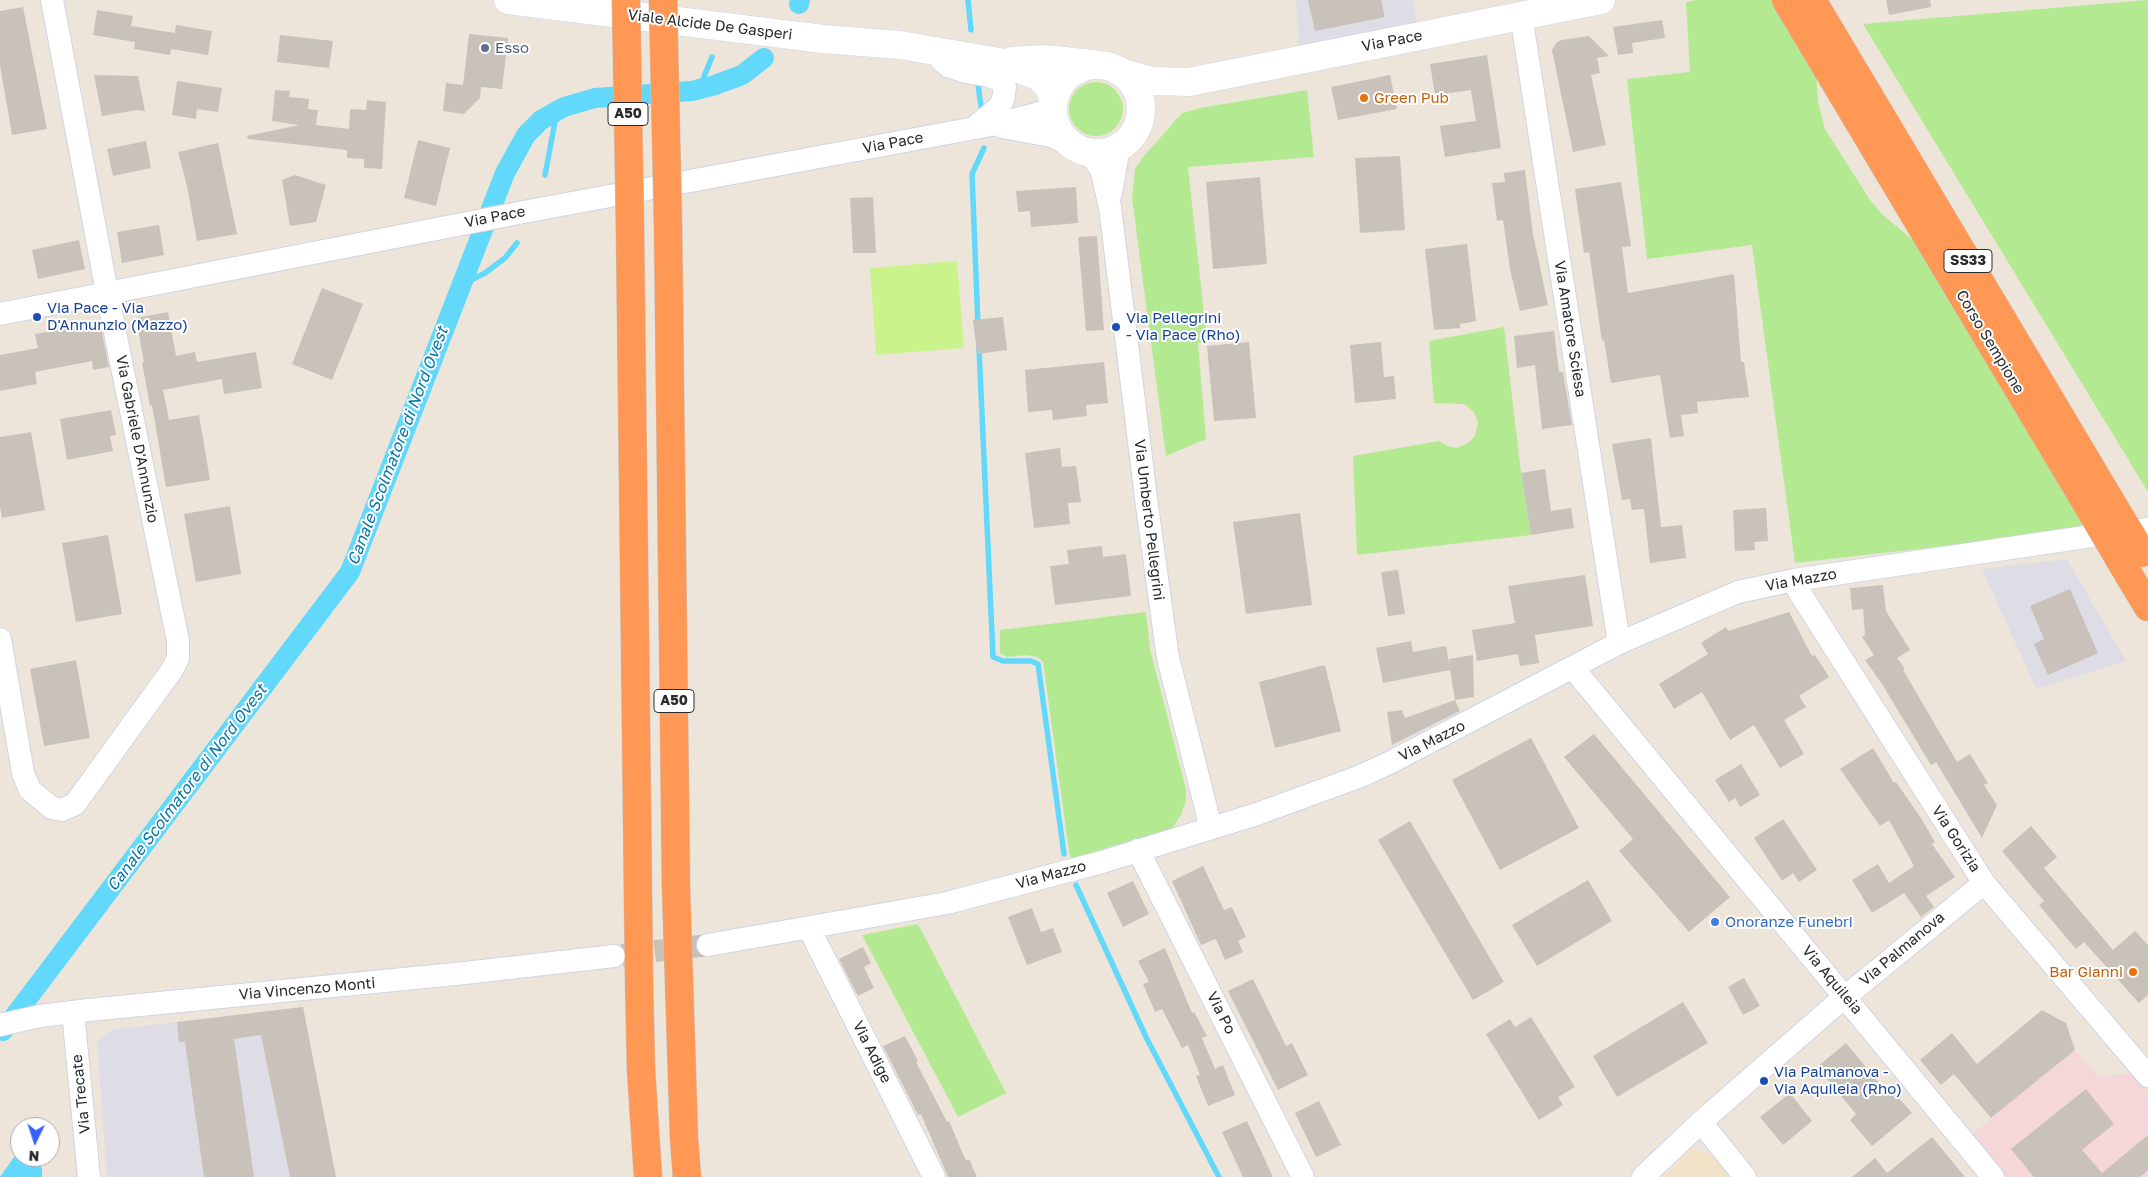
<!DOCTYPE html>
<html>
<head>
<meta charset="utf-8">
<style>
  body { margin:0 }
  #map { position:relative; width:2148px; height:1177px; overflow:hidden; background:#eee5da; font-family:"Golos Text",sans-serif }
  canvas { display:block }
  .north { position:absolute; left:10px; top:1117px; width:50px; height:50px; box-sizing:border-box; background:#fff; border:1px solid #aaa; border-radius:50%; rotate:184deg; font-size:14px; font-weight:700; line-height:20px; text-align:center; color:#2a2a2a }
  .north::after { content:''; display:block; margin:auto; width:18px; height:22px; background:#3663ff; clip-path:polygon(50% 0,100% 100%,50% 72%,0 100%) }
</style>
</head>
<body>
<div id="map">
<canvas width="2148" height="1177"></canvas>
<div class="north">N</div>
</div>
<script>
const c = document.querySelector('canvas').getContext('2d');
c.lineJoin = 'round';
function fill(path, color) {
  c.fillStyle = color;
  c.fill(path, 'evenodd');
}
function poly(rows) {
  const path = new Path2D();
  for (const r of rows) {
    if (r.length === 3) {
      path.moveTo(r[0] + r[2], r[1]);
      path.arc(r[0], r[1], r[2], 0, 2 * Math.PI);
      continue;
    }
    path.moveTo(r[0], r[1]);
    for (let i = 2; i < r.length; i += 2) path.lineTo(r[i], r[i + 1]);
  }
  return path;
}
function stroke(path, color, width, dash) {
  c.strokeStyle = color;
  c.lineWidth = width;
  c.lineCap = dash ? 'butt' : 'round';
  c.setLineDash(dash || []);
  c.stroke(path);
}
function drawText(font, color, halo, rows, align = 'center') {
  c.font = font + ' "Golos Text",sans-serif';
  c.lineWidth = 4;
  c.setLineDash([]);
  c.textBaseline = 'middle';
  c.strokeStyle = halo;
  c.fillStyle = color;
  for (const [text, x, y, turn = 0] of rows) {
    c.save();
    c.translate(x, y);
    c.rotate((+turn || 0) * Math.PI / 180);
    c.textAlign = isNaN(turn) ? turn : align;
    if (halo) c.strokeText(text, 0, 0);
    c.fillText(text, 0, 0);
    c.restore();
  }
}
fill(poly([
  [1296,0,1414,0,1417,32,1299,47],
  [2067,559,2126,661,2036,689,1982,569],
  [303,1007,336,1177,107,1177,97,1043,111,1030]
]), '#dedce5');
fill(poly([
  [1691,1150,1713,1153,1732,1177,1664,1177]
]), '#f1e2c8');
fill(poly([
  [2075,1050,2098,1077,2133,1073,2148,1091,2148,1177,2005,1177,1971,1135]
]), '#f5d7d9');
fill(poly([
  [1696,0,1773,0,1816,72,1818,101,1825,129,1870,200,1883,215,1919,245,2090,526,1971,543,1795,563,1752,245,1647,259,1627,79,1690,72,1686,2],
  [2148,0,2148,492,1863,24],
  [1096,109,27],
  [1307,90,1314,157,1188,167,1207,342,1198,343,1206,439,1166,456,1132,198,1135,169,1143,157,1182,113,1200,108],
  [1504,327,1521,473,1531,535,1357,555,1353,456,1439,441,1447,446,1457,448,1468,443,1475,436,1478,423,1474,412,1464,404,1434,403,1429,341],
  [1146,612,1150,649,1186,789,1186,801,1181,815,1169,833,1073,863,1069,851,1043,662,1037,657,1027,655,1007,657,1000,653,1000,630],
  [918,924,1006,1093,958,1117,862,935]
]), '#b3ea91');
fill(poly([
  [957,261,964,348,876,355,870,268]
]), '#cbf38b');
fill(poly([
  [20,1155,20,1157,33,1157,42,1168,42,1177,0,1177,14,1157]
]), '#62d8fb');
stroke(poly([
  [968,0,971,30],
  [978,85,981,106],
  [699,89,712,57],
  [545,175,557,111],
  [463,284,485,273,505,258,517,243],
  [978,326,972,174,984,148],
  [979,348,993,657,1003,661,1031,661,1038,664,1064,854],
  [1076,885,1146,1037,1219,1177]
]), '#62d8fb', 5.5);
stroke(poly([
  [799,4,800,0],
  [3,1031,350,572,505,173,526,135,541,120,564,107,595,98,692,91,715,85,742,75,764,58]
]), '#62d8fb', 20);
fill(poly([
  [1308,0,1381,0,1385,17,1315,31],
  [1886,0,1930,0,1931,7,1889,15],
  [23,7,47,129,12,135,0,65,0,11],
  [97,10,133,16,131,26,175,33,176,25,212,31,208,55,171,49,170,55,134,49,135,42,93,35],
  [1662,20,1665,38,1632,43,1633,53,1618,55,1613,27],
  [469,34,508,38,502,89,481,87,480,98,464,114,443,111,446,83,463,85],
  [280,35,333,41,329,68,277,62],
  [1589,36,1609,56,1597,58,1600,73,1591,75,1606,145,1573,152,1552,50,1556,43,1561,40],
  [1487,55,1501,148,1445,157,1440,126,1476,121,1471,90,1435,95,1430,64],
  [94,75,138,76,145,111,137,110,102,116],
  [1390,75,1397,109,1338,120,1331,87],
  [177,81,222,88,218,112,197,109,196,119,172,115],
  [275,90,290,91,289,97,309,99,308,109,318,110,316,125,349,129,350,109,366,110,367,100,386,102,382,169,364,168,364,159,347,158,347,150,248,139,247,136,299,125,272,121],
  [418,140,450,148,436,206,404,198],
  [146,141,151,168,113,176,107,149],
  [218,143,237,234,197,241,187,186,178,152],
  [1400,156,1405,230,1360,233,1355,158],
  [1525,170,1533,234,1548,305,1520,311,1510,269,1503,220,1497,221,1492,183,1505,182,1504,173],
  [295,175,326,185,316,222,290,226,282,180],
  [1260,177,1267,264,1213,269,1206,182],
  [1621,182,1631,246,1622,247,1628,293,1734,274,1741,362,1744,362,1749,397,1697,402,1698,413,1681,415,1684,436,1670,438,1660,375,1611,383,1604,340,1602,341,1589,252,1584,253,1575,189],
  [1076,187,1078,223,1031,227,1030,211,1018,212,1016,191],
  [873,197,876,253,853,253,850,198],
  [159,225,164,255,122,263,117,232],
  [1097,236,1104,330,1086,331,1078,237],
  [79,240,85,269,38,279,32,250],
  [1467,244,1476,321,1460,324,1460,328,1434,330,1425,249],
  [322,288,363,304,332,380,292,364],
  [168,312,176,356,195,352,197,362,256,352,262,388,224,394,222,379,163,390,169,420,199,415,210,480,166,487,152,405,150,406,142,362,144,362,136,318],
  [1003,317,1007,350,977,354,973,320],
  [100,323,109,367,93,370,92,361,35,372,37,384,0,391,0,355,38,348,35,334],
  [1554,331,1559,372,1563,372,1572,425,1542,429,1535,365,1517,368,1514,336],
  [1249,342,1256,418,1214,421,1207,346],
  [1381,342,1384,377,1394,376,1396,399,1355,403,1350,345],
  [1104,362,1108,403,1086,405,1087,416,1053,420,1052,410,1028,412,1025,370],
  [111,410,116,435,110,436,113,451,67,460,60,419],
  [31,432,45,510,2,518,0,507,0,437],
  [1651,438,1661,527,1682,525,1686,558,1650,563,1644,509,1632,510,1630,499,1622,500,1612,444],
  [1060,448,1062,467,1076,466,1081,502,1068,503,1070,524,1034,528,1025,453],
  [1545,469,1551,511,1571,508,1574,528,1531,535,1521,473],
  [230,506,241,574,196,582,184,514],
  [1766,508,1768,541,1754,542,1755,550,1735,551,1733,510],
  [1300,513,1312,605,1246,614,1233,522],
  [108,535,122,614,76,622,62,543],
  [1102,546,1103,557,1126,554,1131,596,1055,605,1050,566,1069,564,1067,550],
  [1398,570,1405,614,1388,616,1381,572],
  [1585,575,1593,626,1535,635,1539,663,1520,666,1518,654,1477,661,1472,630,1515,623,1508,586],
  [1883,585,1886,611,1910,650,1897,658,1905,669,1903,670,1957,762,1970,754,1988,783,1984,785,1997,805,1982,838,1936,762,1931,765,1882,684,1865,660,1874,655,1862,637,1865,635,1863,609,1852,610,1850,588],
  [2070,589,2098,653,2048,675,2034,644,2044,639,2030,606],
  [1789,612,1812,656,1815,655,1829,677,1799,696,1806,707,1784,720,1804,754,1780,768,1754,725,1730,740,1702,692,1674,709,1659,684,1708,654,1701,643,1726,627,1728,631],
  [1411,641,1413,652,1446,646,1450,669,1449,659,1473,655,1474,697,1455,700,1450,670,1383,683,1376,648],
  [76,660,90,738,44,746,30,669],
  [1325,665,1341,731,1275,748,1259,682],
  [1455,700,1460,711,1392,745,1387,712,1402,710,1405,718],
  [1594,734,1730,897,1689,932,1619,851,1633,839,1564,757],
  [1531,738,1579,828,1500,870,1452,780],
  [1873,748,1894,783,1896,782,1921,818,1935,842,1932,844,1955,877,1926,896,1934,907,1921,917,1904,893,1872,913,1852,880,1878,864,1889,883,1914,866,1889,820,1880,826,1840,769],
  [1741,764,1760,795,1740,807,1735,798,1729,802,1715,780],
  [1783,819,1817,870,1799,882,1793,873,1782,881,1754,838],
  [1410,821,1504,982,1473,1000,1378,840],
  [2031,826,2057,857,2044,868,2113,950,2135,931,2148,945,2148,995,2139,1003,2084,942,2076,949,2039,905,2044,901,2002,851],
  [1203,866,1224,910,1232,907,1246,937,1238,941,1243,952,1225,960,1216,939,1201,945,1172,881],
  [1588,880,1612,921,1537,966,1512,925],
  [1133,881,1149,914,1123,927,1107,893],
  [1032,908,1041,932,1053,928,1062,952,1027,965,1008,917],
  [863,947,871,963,864,967,874,988,858,996,839,959],
  [1165,948,1192,1013,1194,1012,1207,1036,1202,1038,1215,1069,1223,1065,1235,1095,1208,1106,1196,1076,1200,1075,1188,1045,1182,1048,1162,1009,1155,1012,1143,984,1149,982,1138,961],
  [1744,978,1760,1006,1743,1015,1728,987],
  [1253,979,1286,1046,1292,1043,1308,1075,1278,1090,1228,991],
  [1683,1002,1708,1043,1617,1097,1593,1056],
  [303,1007,336,1177,290,1177,261,1035,234,1039,254,1177,204,1177,185,1042,179,1042,177,1022],
  [2042,1010,2066,1023,2075,1050,1991,1118,1954,1074,1941,1085,1920,1060,1952,1033,1977,1064],
  [1531,1017,1575,1087,1558,1097,1563,1105,1539,1120,1486,1034,1510,1019,1515,1027],
  [905,1036,918,1061,916,1062,947,1122,949,1121,966,1161,969,1159,977,1177,948,1177,921,1114,918,1115,883,1046],
  [1846,1043,1885,1090,1889,1087,1912,1113,1872,1146,1850,1120,1856,1114,1817,1067],
  [2086,1089,2114,1124,2082,1150,2102,1173,2148,1135,2148,1170,2140,1177,2034,1177,2011,1149],
  [1790,1093,1812,1121,1783,1145,1760,1117],
  [1319,1101,1341,1145,1316,1157,1295,1113],
  [1247,1121,1273,1177,1243,1177,1222,1132],
  [1932,1137,1965,1177,1852,1177,1875,1158,1887,1173]
]), '#c9c2ba');
stroke(poly([
  [622,955,708,945]
]), '#c7c0b7', 22, [22, 11]);
const street = poly([
  [1521,15,1619,643],
  [940,55,941,60,948,66,966,72,989,76,1001,81,1005,87,1003,100,998,108,975,127],
  [1002,127,1051,136,1069,144],
  [1088,152,1101,169,1110,207,1147,506,1168,658,1211,828],
  [1111,193,1119,147],
  [0,314,529,211,991,125,1029,116,1043,112,1052,106],
  [1794,580,1798,590,1984,883,2148,1076],
  [0,639,23,773,30,790,52,808,62,810,75,804,172,670,178,658,178,641,109,303,52,0],
  [1573,668,1993,1177],
  [1138,850,1303,1177],
  [811,927,814,938,934,1177],
  [708,945,947,903,1102,862,1257,814,1361,776,1389,763,1619,643,1738,592,1794,580,2085,537,2148,529],
  [73,1012,89,1177],
  [0,1025,40,1016,89,1010,465,973,614,956],
  [1701,1122,1745,1177],
  [1643,1177,1701,1122,1834,1006,1984,883]
]);
const secondary = poly([
  [508,0,823,39,900,45,999,62,1038,76,1049,87,1053,99],
  [1012,61,1044,59,1093,64],
  [1097,109,44],
  [1123,73,1152,81,1189,82,1601,0]
]);
const highway = poly([
  [1786,0,2094,516],
  [1812,0,2119,515],
  [668,224,676,887,684,1138,687,1177],
  [630,227,639,978,641,1069,648,1177],
  [2118,557,2148,607]
]);
stroke(street, '#cfd4e5', 24);
stroke(secondary, '#cfd4e5', 29);
stroke(highway, '#c8c8c8', 29);
stroke(street, '#fff', 22);
stroke(secondary, '#fff', 28);
stroke(highway, '#ff9854', 28);
const highwayBridge = poly([
  [626,0,630,227],
  [663,0,668,224],
  [2119,515,2142,553],
  [2094,516,2118,557]
]);
stroke(highwayBridge, '#c8c8c8', 29, []);
stroke(highwayBridge, '#ff9854', 28);
for (const [x, y, r, color] of [
  [485,48,5,"#5c6f8a"],
  [1364,98,5,"#e8710a"],
  [37,317,5,"#1a4fb4"],
  [1116,327,5,"#1a4fb4"],
  [1715,922,5,"#3f7fe0"],
  [2133,972,5,"#e8710a"],
  [1764,1081,5,"#1a4fb4"]
]) {
  const dot = new Path2D();
  dot.arc(x, y, r, 0, 2 * Math.PI);
  c.fillStyle = color;
  c.fill(dot);
  stroke(dot, '#fff', 2);
}
for (const [x, y, w] of [
  [628,114,40],
  [1968,261,48],
  [674,701,40]
]) {
  const box = new Path2D();
  box.roundRect(x - w / 2, y - 11.5, w, 23, 4);
  c.fillStyle = '#fff';
  c.fill(box);
  stroke(box, '#2a2a2a', 1);
}
drawText('bold 14px', '#2a2a2a', null, [
  ["A50",628,114],
  ["SS33",1968,261],
  ["A50",674,701]
]);
drawText('15px', '#2a2a2a', '#fff', [
  ["Viale Alcide De Gasperi",710,25,7],
  ["Via Pace",1392,41,-11],
  ["Via Pace",893,143,-11],
  ["Via Pace",495,217,-11],
  ["Via Amatore Sciesa",1570,329,81],
  ["Corso Sempione",1990,342,59],
  ["Via Gabriele D'Annunzio",137,439,79],
  ["Via Umberto Pellegrini",1149,520,83],
  ["Via Mazzo",1801,580,-10],
  ["Via Mazzo",1432,741,-27],
  ["Via Gorizia",1956,839,57],
  ["Via Mazzo",1051,875,-15],
  ["Via Palmanova",1902,949,-40],
  ["Via Aquileia",1832,980,50],
  ["Via Vincenzo Monti",307,989,-5],
  ["Via Po",1221,1013,63],
  ["Via Adige",872,1052,63],
  ["Via Trecate",81,1094,-96]
]);
drawText('15px', '#4e5e75', '#fff', [
  ["Esso",495,48]
], 'left');
drawText('15px', '#c56008', '#fff', [
  ["Green Pub",1374,98],
  ["Bar Gianni",2123,972,"right"]
], 'left');
drawText('15px', '#164399', '#fff', [
  ["Via Pace - Via",47,308],
  ["D'Annunzio (Mazzo)",47,325],
  ["Via Pellegrini",1126,318],
  ["- Via Pace (Rho)",1126,335],
  ["Via Palmanova -",1774,1072],
  ["Via Aquileia (Rho)",1774,1089]
], 'left');
drawText('15px', '#366cbe', '#fff', [
  ["Onoranze Funebri",1725,922]
], 'left');
drawText('italic 16px', '#0075a8', '#fff', [
  ["Canale Scolmatore di Nord Ovest",398,446,-69],
  ["Canale Scolmatore di Nord Ovest",187,788,-53]
]);
</script>
</body>
</html>
